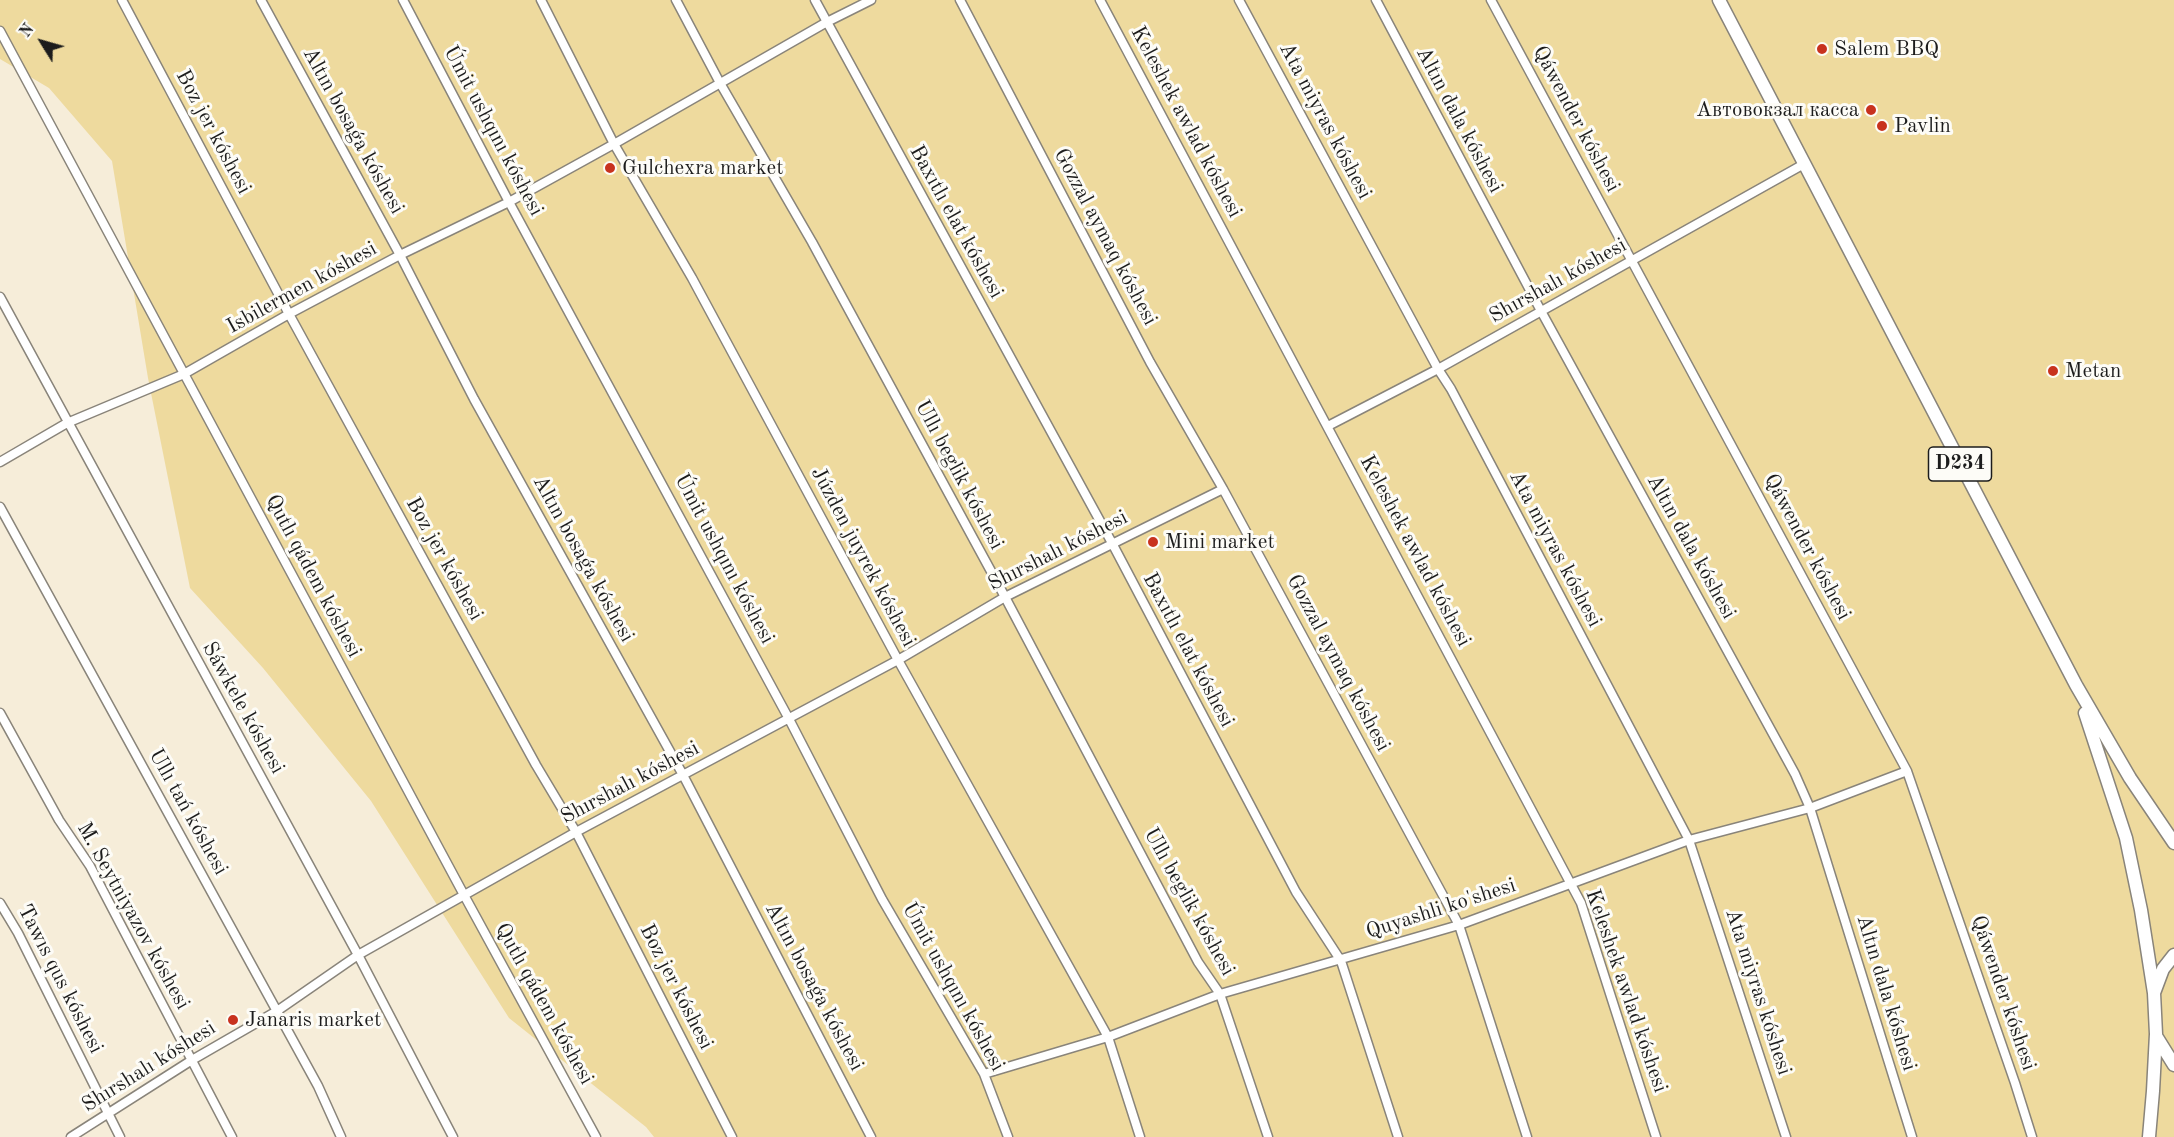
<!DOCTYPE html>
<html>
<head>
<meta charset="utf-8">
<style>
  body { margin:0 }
  #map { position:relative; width:2174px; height:1137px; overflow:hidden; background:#f6edd9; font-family:"Old Standard TT",serif }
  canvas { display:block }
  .north { position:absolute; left:12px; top:12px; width:60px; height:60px; -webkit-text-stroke:4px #fdfcf7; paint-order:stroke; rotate:307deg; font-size:16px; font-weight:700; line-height:24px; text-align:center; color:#1c1c1c }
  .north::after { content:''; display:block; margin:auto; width:21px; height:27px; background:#1c1c1c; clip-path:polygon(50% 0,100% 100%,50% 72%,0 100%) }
</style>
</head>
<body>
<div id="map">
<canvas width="2174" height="1137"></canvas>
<div class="north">N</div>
</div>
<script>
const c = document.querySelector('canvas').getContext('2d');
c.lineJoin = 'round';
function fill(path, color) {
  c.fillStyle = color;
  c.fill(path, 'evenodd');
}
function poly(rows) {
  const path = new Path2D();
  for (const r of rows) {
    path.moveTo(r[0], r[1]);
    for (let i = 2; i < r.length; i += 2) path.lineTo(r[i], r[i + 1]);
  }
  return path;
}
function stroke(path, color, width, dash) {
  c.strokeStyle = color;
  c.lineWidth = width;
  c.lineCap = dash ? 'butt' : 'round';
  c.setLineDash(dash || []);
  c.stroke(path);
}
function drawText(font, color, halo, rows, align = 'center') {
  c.font = font + ' "Old Standard TT",serif';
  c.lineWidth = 6;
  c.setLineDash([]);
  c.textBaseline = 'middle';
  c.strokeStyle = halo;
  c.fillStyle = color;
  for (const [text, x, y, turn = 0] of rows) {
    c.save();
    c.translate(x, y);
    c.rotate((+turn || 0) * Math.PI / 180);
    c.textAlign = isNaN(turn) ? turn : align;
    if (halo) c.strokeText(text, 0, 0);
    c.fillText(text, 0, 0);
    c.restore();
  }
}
fill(poly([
  [0,0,2174,0,2174,1137,654,1137,646,1127,509,1018,371,801,263,668,190,588,148,378,112,161,49,88,0,59]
]), '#eeda9e');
const street = poly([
  [122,0,289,314,536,765,576,832,732,1137],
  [261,0,400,255,474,399,683,775,871,1137],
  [403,0,509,202,789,719,882,899,984,1074,1008,1137],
  [541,0,614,144,692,278,898,660,1108,1037,1140,1137],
  [676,0,720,83,812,242,1005,597,1198,962,1220,994,1268,1137],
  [815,0,1112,543,1296,892,1341,961,1398,1137],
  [960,0,1150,362,1223,489,1459,925,1527,1137],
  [1100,0,1581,903,1656,1137],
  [1239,0,1438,369,1451,389,1689,840,1786,1137],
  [1376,0,1541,311,1795,774,1810,808,1912,1137],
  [1491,0,1907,771,2015,1083,2032,1137],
  [0,31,464,895,596,1137],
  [0,297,358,955,453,1137],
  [1328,426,1438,369,1804,164],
  [0,462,67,423,184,374,289,314,400,255,509,202,614,144,827,22,871,0],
  [0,507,318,1086,341,1137],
  [0,713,59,820,90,866,232,1137],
  [0,903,18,933,120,1137],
  [984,1074,1108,1037,1220,994,1459,925,1689,840,1810,808,1907,771],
  [71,1137,192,1060,277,1011,358,955,576,832,898,660,1005,597,1223,489]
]);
const primary = poly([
  [1719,0,2076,685,2130,778,2174,843],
  [2085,713,2126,838,2141,910,2154,993,2156,1034,2153,1091,2149,1137],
  [2154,993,2163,969,2174,955],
  [2156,1036,2174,1065]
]);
stroke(street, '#89847a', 11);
stroke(primary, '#89847a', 15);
stroke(street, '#fff', 8);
stroke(primary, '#fff', 12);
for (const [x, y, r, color] of [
  [1822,49,6,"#c8321e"],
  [1871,110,6,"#c8321e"],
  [1882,126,6,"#c8321e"],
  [610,168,6,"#c8321e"],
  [2053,371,6,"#c8321e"],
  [1153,542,6,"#c8321e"],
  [233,1020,6,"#c8321e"]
]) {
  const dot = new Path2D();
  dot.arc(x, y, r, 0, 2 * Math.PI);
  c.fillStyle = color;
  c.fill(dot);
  stroke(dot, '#fdfcf7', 2);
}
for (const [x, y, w] of [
  [1960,464,63]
]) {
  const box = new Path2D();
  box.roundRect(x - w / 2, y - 17, w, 34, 4.5);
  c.fillStyle = '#fdfcf7';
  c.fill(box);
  stroke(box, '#1c1c1c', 1.5);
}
drawText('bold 20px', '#1c1c1c', null, [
  ["D234",1960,464]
]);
drawText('21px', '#1c1c1c', '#fdfcf7', [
  ["Salem BBQ",1834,49],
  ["Автовокзал касса",1859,110,"right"],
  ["Pavlin",1894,126],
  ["Gulchexra market",622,168],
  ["Metan",2065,371],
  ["Mini market",1165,542],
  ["Janaris market",245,1020]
], 'left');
drawText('21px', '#1c1c1c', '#fdfcf7', [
  ["Qáwender kóshesi",1576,119,62],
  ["Altın dala kóshesi",1459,120,62],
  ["Ata miyras kóshesi",1325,121,62],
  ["Keleshek awlad kóshesi",1186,122,62],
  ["Altın bosaǵa kóshesi",353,131,61],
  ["Úmit ushqını kóshesi",493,131,62],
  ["Boz jer kóshesi",213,132,62],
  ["Baxıtlı elat kóshesi",956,222,61],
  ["Gozzal aymaq kóshesi",1105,237,62],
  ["Shırshalı kóshesi",1558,281,-29],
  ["Isbilermen kóshesi",302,288,-29],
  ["Ullı beglik kóshesi",959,475,62],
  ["Altın dala kóshesi",1691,547,61],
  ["Qáwender kóshesi",1807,547,62],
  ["Ata miyras kóshesi",1555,549,62],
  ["Shırshalı kóshesi",1058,551,-27],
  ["Keleshek awlad kóshesi",1415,551,62],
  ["Júzden juyrek kóshesi",863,557,62],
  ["Boz jer kóshesi",444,559,61],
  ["Altın bosaǵa kóshesi",583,559,61],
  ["Úmit ushqını kóshesi",724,559,62],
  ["Qutlı qádem kóshesi",313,576,62],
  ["Baxıtlı elat kóshesi",1188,650,62],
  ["Gozzal aymaq kóshesi",1338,663,62],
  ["Sáwkele kóshesi",243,708,61],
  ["Shırshalı kóshesi",630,783,-28],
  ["Ullı tań kóshesi",188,812,61],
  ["Ullı beglik kóshesi",1189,902,61],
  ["Quyashli ko'shesi",1441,909,-18],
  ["M. Seytniyazov kóshesi",133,916,61],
  ["Tawıs qus kóshesi",60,979,63],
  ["Boz jer kóshesi",676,987,63],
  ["Altın bosaǵa kóshesi",814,987,62],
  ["Úmit ushqını kóshesi",953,987,61],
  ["Keleshek awlad kóshesi",1626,991,71],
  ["Ata miyras kóshesi",1758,992,72],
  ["Altın dala kóshesi",1886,993,73],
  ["Qáwender kóshesi",2003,993,71],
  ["Qutlı qádem kóshesi",544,1004,61],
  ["Shırshalı kóshesi",149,1067,-32]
]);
</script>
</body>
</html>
